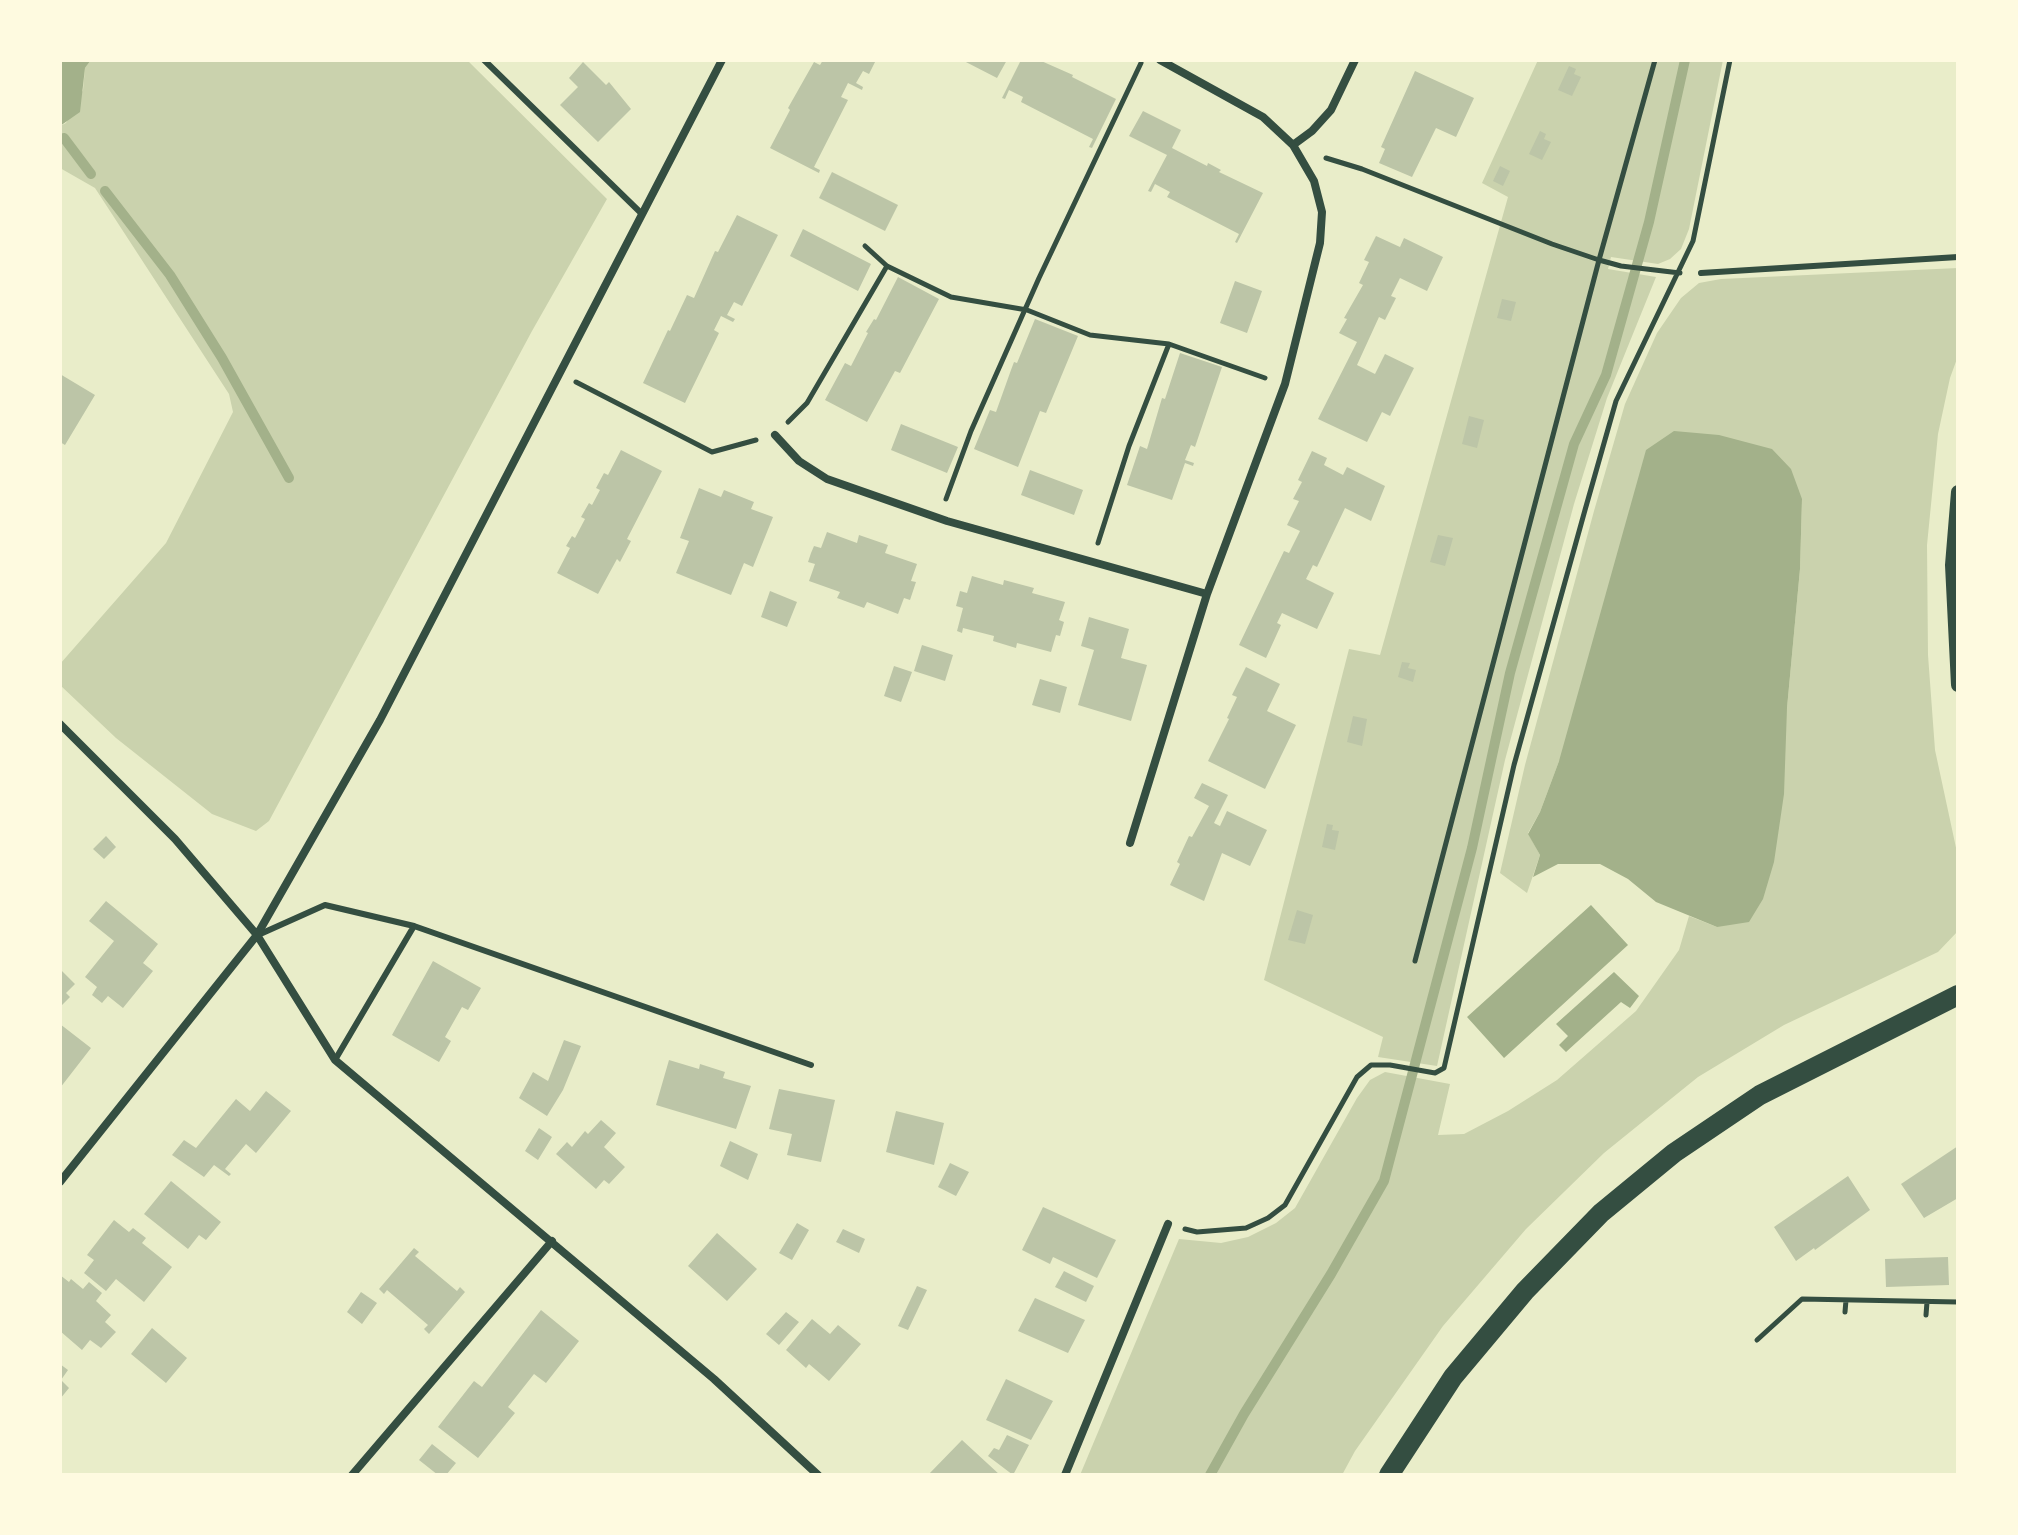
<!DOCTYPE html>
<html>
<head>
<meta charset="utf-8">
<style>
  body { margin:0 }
  #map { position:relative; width:2018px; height:1535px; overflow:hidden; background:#e9edc9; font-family:"Fira Sans",sans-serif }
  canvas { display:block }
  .frame { position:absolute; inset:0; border:62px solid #fefae0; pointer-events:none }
</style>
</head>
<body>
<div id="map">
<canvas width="2018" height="1535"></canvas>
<div class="frame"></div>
</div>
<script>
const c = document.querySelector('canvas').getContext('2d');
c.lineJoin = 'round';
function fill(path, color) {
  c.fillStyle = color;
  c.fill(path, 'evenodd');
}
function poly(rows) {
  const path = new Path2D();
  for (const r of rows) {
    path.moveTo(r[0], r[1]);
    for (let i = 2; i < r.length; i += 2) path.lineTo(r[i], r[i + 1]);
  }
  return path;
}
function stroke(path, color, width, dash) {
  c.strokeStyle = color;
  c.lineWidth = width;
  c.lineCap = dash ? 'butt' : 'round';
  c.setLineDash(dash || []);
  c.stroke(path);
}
fill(poly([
  [91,60,467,60,607,199,532,331,269,821,256,831,212,814,116,738,60,685,60,664,166,543,233,412,229,394,95,188,60,168,60,126,66,123,83,90,85,68],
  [1538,60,1723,60,1689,229,1681,249,1670,259,1658,264,1611,257,1608,269,1656,277,1607,398,1574,504,1505,760,1437,1066,1378,1057,1383,1037,1264,980,1349,649,1380,655,1508,197,1482,183],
  [1958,268,1958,356,1950,378,1938,434,1927,545,1928,655,1935,750,1958,857,1958,931,1938,952,1784,1025,1698,1077,1604,1153,1526,1229,1443,1326,1355,1451,1342,1475,1080,1475,1179,1239,1221,1243,1248,1237,1276,1223,1295,1208,1357,1098,1370,1080,1385,1072,1450,1084,1438,1135,1464,1134,1508,1111,1557,1080,1636,1011,1679,950,1689,916,1717,927,1787,708,1800,569,1802,499,1559,761,1540,812,1528,833,1540,855,1527,893,1500,873,1525,765,1594,511,1625,404,1657,333,1681,298,1699,283,1721,279]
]), '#cad2ad');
fill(poly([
  [60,60,91,60,85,68,80,112,60,126],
  [1674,431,1719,435,1772,449,1791,469,1802,499,1800,569,1787,708,1784,794,1774,862,1763,899,1749,922,1717,927,1656,902,1628,879,1600,864,1558,864,1533,877,1540,855,1528,834,1540,812,1559,761,1646,450],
  [1591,905,1628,945,1504,1058,1467,1017],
  [1614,972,1639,996,1630,1008,1621,1002,1566,1052,1559,1045,1568,1036,1556,1024]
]), '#a3b18a');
stroke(poly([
  [64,138,91,174],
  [105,191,170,275,222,358,289,478],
  [1210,1475,1244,1414,1331,1274,1384,1181,1472,848,1510,673,1574,444,1606,375,1649,222,1685,60]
]), '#a3b18a', 10);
fill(poly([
  [823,60,876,60,869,74,863,71,856,83,863,87,862,90,848,83,841,97,848,100,814,167,820,170,819,173,770,148,790,110,788,108,814,62,820,65],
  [962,60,1007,60,997,78],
  [1021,60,1039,60,1073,75,1072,77,1116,99,1092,148,1089,147,1093,139,1021,102,1023,97,1009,90,1005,99,1002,98],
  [583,62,606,85,609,82,631,109,598,142,560,105,578,87,569,78],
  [1569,66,1576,69,1574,74,1581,77,1572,96,1558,90],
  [1415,71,1474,98,1456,137,1436,128,1412,177,1379,163,1385,149,1381,147],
  [1143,111,1181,130,1172,148,1207,166,1208,163,1221,170,1219,172,1263,193,1237,243,1235,242,1239,234,1167,197,1170,192,1155,184,1151,192,1148,191,1167,155,1129,136],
  [1540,131,1546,134,1544,139,1551,142,1542,160,1529,154],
  [1500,166,1510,171,1503,186,1493,181],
  [832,172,898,205,885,231,819,198],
  [737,215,778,235,742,306,734,302,727,315,735,319,733,322,721,316,714,330,719,333,685,403,643,383,668,330,670,331,687,295,694,298,715,251,718,252],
  [803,229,871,264,858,291,790,256],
  [1376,236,1400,247,1404,238,1443,257,1427,291,1400,278,1391,296,1396,298,1385,320,1379,317,1357,365,1375,374,1385,354,1414,368,1390,416,1382,412,1367,442,1318,419,1357,342,1339,333,1347,319,1344,318,1363,285,1359,283,1369,262,1364,260],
  [898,277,939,299,900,373,895,371,867,422,825,400,845,363,851,366,868,333,866,332,874,319,876,320],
  [1235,281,1262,291,1247,333,1220,323],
  [1502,299,1516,302,1511,321,1497,318],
  [1035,319,1078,336,1046,413,1040,411,1018,467,974,449,990,410,996,412,1011,370,1014,362,1017,363],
  [1180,353,1222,367,1195,447,1191,445,1185,460,1194,463,1193,466,1185,463,1172,500,1127,485,1140,446,1147,449,1162,398,1165,399],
  [60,374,95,395,65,445,60,442],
  [1469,416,1484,420,1477,448,1462,444],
  [901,424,958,447,947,473,891,450],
  [621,450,662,471,627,539,631,541,620,562,617,559,598,594,557,573,570,548,566,546,572,536,575,538,585,519,581,517,589,503,592,505,600,490,596,488,604,473,608,475],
  [1312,451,1327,458,1324,465,1343,475,1347,467,1385,486,1371,521,1345,508,1317,567,1313,565,1306,579,1334,593,1317,629,1282,613,1277,623,1281,625,1266,658,1239,645,1284,551,1289,553,1300,531,1287,525,1299,501,1293,499,1302,482,1298,480],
  [1030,470,1083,490,1074,515,1021,495],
  [699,488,721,497,724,490,754,502,751,509,773,517,753,567,744,563,731,595,676,573,689,541,680,538],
  [827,532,857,543,859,535,888,545,885,553,917,564,911,581,916,582,910,600,904,598,898,614,867,602,864,608,837,598,840,592,809,581,815,564,808,562,811,553,814,546,821,548],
  [1438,535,1453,538,1445,566,1430,562],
  [972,576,1003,585,1004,580,1034,588,1032,593,1065,602,1059,620,1064,622,1060,636,1056,635,1051,652,1017,643,1016,648,993,641,994,636,963,628,962,633,957,631,963,608,956,606,960,591,967,593],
  [770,591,797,602,787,627,761,617],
  [1089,617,1129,629,1121,658,1147,665,1131,721,1078,705,1094,650,1081,646],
  [922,645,953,655,945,681,914,671],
  [1402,662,1410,663,1408,668,1416,670,1413,682,1398,677],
  [894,666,912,672,901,702,884,696],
  [1246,667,1280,684,1267,711,1296,725,1265,789,1208,761,1229,719,1227,718,1237,697,1232,695],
  [1040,679,1067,687,1060,713,1032,705],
  [1353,716,1367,719,1362,746,1347,742],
  [1202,783,1228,795,1214,823,1220,826,1227,811,1267,830,1250,866,1222,853,1204,901,1170,885,1180,864,1177,862,1189,836,1192,837,1209,806,1194,798],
  [1327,824,1333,825,1332,830,1339,831,1335,850,1322,847],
  [106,836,116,847,104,859,93,849],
  [106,901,158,944,143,963,153,971,123,1008,108,996,102,1003,92,995,97,987,85,977,114,941,89,921],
  [1297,910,1313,915,1305,944,1288,940],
  [433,961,481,988,468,1010,462,1007,445,1037,451,1041,439,1062,392,1035],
  [60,969,75,984,66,993,70,997,60,1007],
  [60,1024,91,1048,60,1088],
  [564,1040,581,1046,563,1090,547,1116,519,1098,533,1072,548,1081],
  [669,1060,699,1069,700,1064,725,1072,723,1078,751,1086,736,1129,656,1105],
  [779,1089,835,1100,821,1162,787,1155,792,1134,769,1129],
  [266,1091,291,1111,256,1153,246,1144,225,1169,231,1174,229,1176,214,1165,204,1177,172,1155,184,1140,196,1148,236,1099,250,1111],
  [896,1111,944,1123,934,1165,886,1152],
  [601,1120,616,1133,604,1147,625,1167,609,1184,604,1180,596,1189,556,1154,567,1142,572,1147,585,1131,588,1134],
  [539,1128,552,1137,538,1160,525,1151],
  [730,1141,758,1154,748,1180,720,1166],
  [1958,1146,1958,1198,1924,1218,1901,1184],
  [950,1163,969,1172,956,1196,938,1187],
  [1848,1176,1870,1210,1815,1250,1814,1248,1796,1261,1774,1227],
  [171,1181,221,1222,206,1240,199,1235,188,1249,144,1214],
  [1043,1207,1116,1240,1097,1278,1053,1257,1050,1264,1022,1250],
  [114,1220,129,1232,133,1228,146,1238,142,1243,172,1267,144,1302,116,1279,106,1291,84,1273,94,1260,87,1255],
  [797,1223,809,1230,792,1260,779,1253],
  [843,1229,865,1239,859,1253,836,1242],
  [717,1233,757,1269,727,1301,688,1266],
  [414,1248,419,1252,415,1256,457,1291,460,1287,465,1292,429,1334,424,1329,428,1325,387,1290,384,1294,379,1289],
  [1948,1257,1949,1285,1886,1287,1885,1259],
  [1064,1271,1094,1286,1086,1302,1055,1287],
  [60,1275,69,1282,71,1279,83,1289,89,1282,102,1293,96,1301,111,1315,105,1322,116,1332,101,1348,90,1340,82,1350,60,1331],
  [917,1286,927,1290,908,1330,898,1326],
  [361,1292,377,1303,362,1324,347,1312],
  [1035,1298,1085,1320,1068,1353,1018,1331],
  [541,1310,579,1341,546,1383,534,1374,508,1407,515,1413,478,1458,438,1427,474,1381,482,1387],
  [786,1312,799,1322,779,1345,766,1334],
  [812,1319,830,1334,838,1325,861,1344,829,1381,809,1364,806,1368,786,1350],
  [152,1328,187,1358,166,1383,131,1354],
  [60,1364,68,1370,61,1380,69,1388,60,1399],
  [1006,1379,1053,1401,1031,1440,986,1420],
  [1007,1435,1029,1445,1013,1475,988,1456,994,1448,999,1450],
  [962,1440,1000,1475,928,1475],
  [432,1444,456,1463,446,1475,438,1475,419,1460]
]), '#bcc5a7');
stroke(poly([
  [1326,158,1362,169,1552,244,1599,260,1621,266,1680,273],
  [865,246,887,266,951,297,1027,310,1090,335,1169,344,1265,378],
  [576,382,712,452,756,440],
  [788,422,807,403,887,266],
  [946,499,971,431,1039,278,1141,63],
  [1098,543,1129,446,1169,344],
  [1415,961,1599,260,1655,60],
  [1185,1229,1197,1232,1246,1228,1268,1218,1285,1205,1357,1077,1371,1065,1390,1065,1435,1073,1444,1068,1514,765,1585,510,1616,401,1693,241,1730,60],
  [1845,1312,1846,1300],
  [1926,1315,1927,1302],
  [1757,1340,1802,1299,1958,1302]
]), '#344e41', 5);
stroke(poly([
  [484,60,642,214],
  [1701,273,1958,257],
  [258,935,325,905,414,926],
  [335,1060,414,926,811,1065]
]), '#344e41', 6);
stroke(poly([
  [1293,145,1312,131,1331,110,1355,60],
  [775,435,799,461,827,479,947,521,1207,594],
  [60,724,175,839,257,935,335,1060,714,1379,818,1475],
  [1130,843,1207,594,1285,384,1320,243,1322,212,1314,181,1293,145,1263,117,1160,60],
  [60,1182,257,935,380,720,722,60],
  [352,1475,552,1241],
  [1065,1475,1168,1224]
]), '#344e41', 8);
stroke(poly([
  [1958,492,1952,565,1958,685]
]), '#344e41', 14);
stroke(poly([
  [1389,1475,1453,1377,1525,1291,1601,1213,1674,1153,1760,1095,1958,995]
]), '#344e41', 20);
</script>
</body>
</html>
